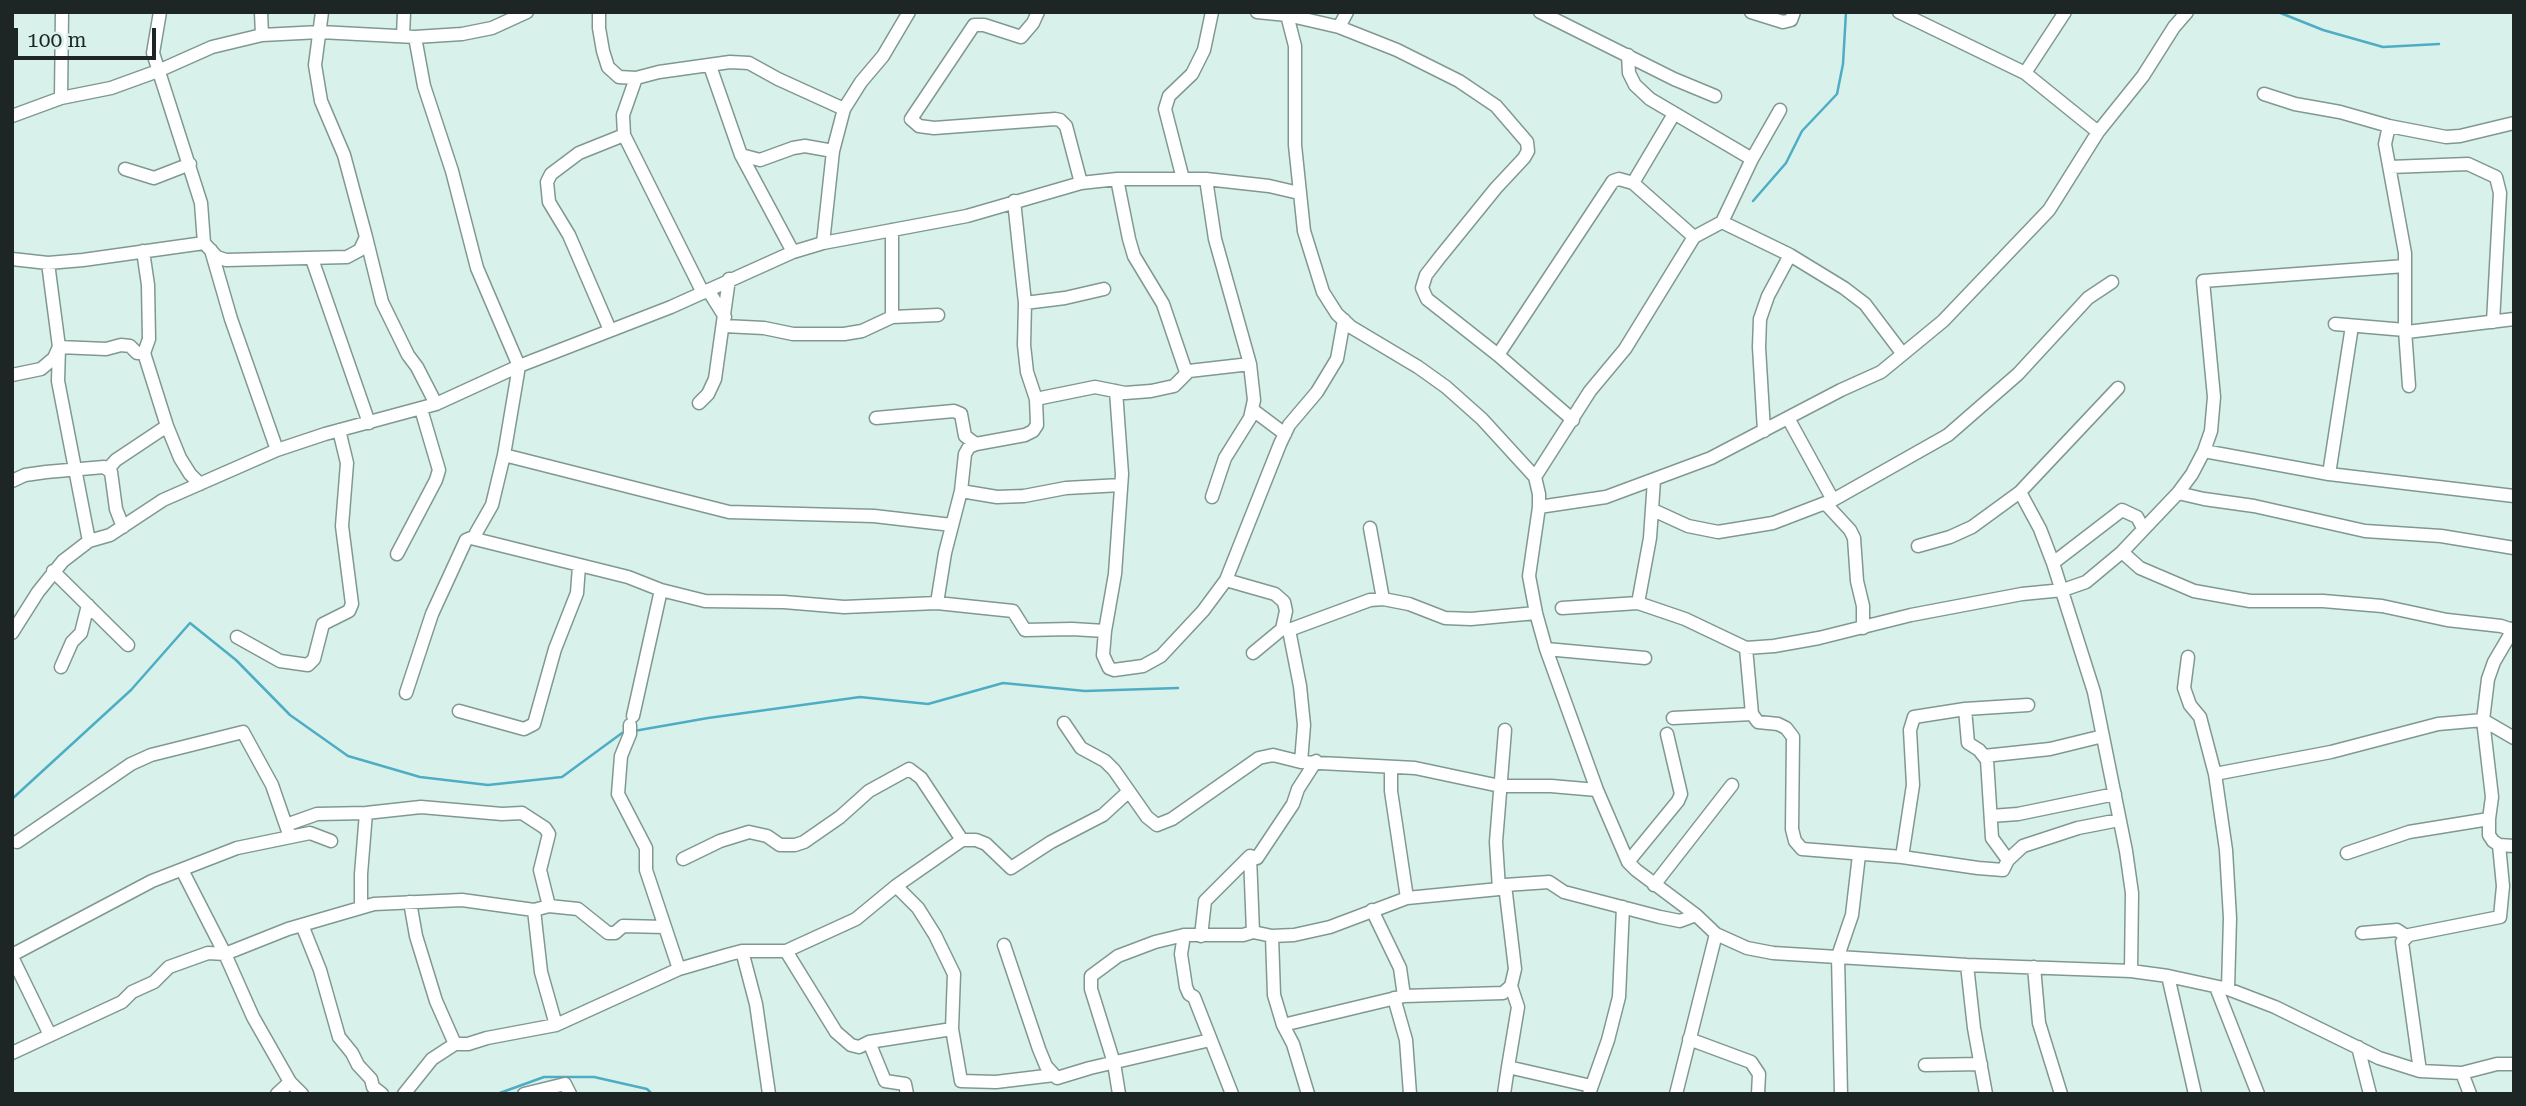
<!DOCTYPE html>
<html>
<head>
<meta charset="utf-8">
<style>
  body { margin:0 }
  #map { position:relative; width:2526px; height:1106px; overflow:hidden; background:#d8f2eb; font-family:"Roboto Serif",serif }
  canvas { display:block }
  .frame { position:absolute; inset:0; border:14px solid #1d2624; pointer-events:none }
  .scale { position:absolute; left:14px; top:28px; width:142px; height:32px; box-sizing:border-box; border:4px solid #1d2624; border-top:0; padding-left:9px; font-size:21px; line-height:24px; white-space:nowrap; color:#1d2624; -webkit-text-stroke:5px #d8f2eb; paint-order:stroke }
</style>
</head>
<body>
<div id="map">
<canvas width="2526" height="1106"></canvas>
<div class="frame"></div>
<div class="scale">100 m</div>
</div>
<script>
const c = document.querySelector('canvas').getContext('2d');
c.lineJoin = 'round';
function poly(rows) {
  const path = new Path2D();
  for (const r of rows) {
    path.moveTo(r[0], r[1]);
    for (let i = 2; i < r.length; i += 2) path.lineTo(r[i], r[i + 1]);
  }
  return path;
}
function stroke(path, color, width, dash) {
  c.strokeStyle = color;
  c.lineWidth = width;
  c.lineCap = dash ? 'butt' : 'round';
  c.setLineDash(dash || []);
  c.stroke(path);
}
stroke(poly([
  [2278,12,2323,30,2383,47,2439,44],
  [1753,201,1786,163,1802,131,1837,94,1843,64,1846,12],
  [634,731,708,718,860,697,928,704,1003,683,1085,691,1178,688],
  [12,799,131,690,190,623,236,660,290,715,348,756,420,777,488,785,562,777,622,733,627,732],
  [497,1094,544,1077,594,1077,647,1089,652,1094]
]), '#4eadc4', 2.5);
const minor = poly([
  [160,12,153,53,201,203,204,243,217,257,226,260,347,257,360,250,366,237,344,155,321,101,315,65,322,12],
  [261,12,262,35],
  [599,12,599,28,603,51,608,67,619,77,636,78,659,72,730,62,749,63,778,79,844,109],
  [1038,12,1033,23,1021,37,984,25,974,25,911,119,919,126,934,128,1055,119,1060,120,1066,126,1081,183],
  [1257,12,1287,15,1339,27,1397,50,1459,81,1496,106,1527,142,1528,151,1524,158,1496,188,1440,257,1426,275,1422,288,1427,299,1498,355,1573,420],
  [1540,12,1674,79,1715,96],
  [1751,12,1783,22,1791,20,1794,12],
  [1899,12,2025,73,2098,132],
  [1287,15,1295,46,1295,145,1304,231,1323,292,1337,314,1351,327,1418,367,1446,387,1482,419,1535,477,1539,494,1539,507,1529,576,1536,613,1546,649,1597,790,1628,862,1636,870,1696,915,1716,934,1747,948,1773,953,1967,965,2131,971,2168,976,2228,989,2275,1007,2379,1058,2420,1071,2462,1073,2497,1064,2514,1064],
  [1339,27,1347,12],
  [403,36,404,12],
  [415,37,424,86,452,171,477,268,519,366,504,455,492,505,476,533,477,538],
  [1628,55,1629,73,1635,85,1650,99,1752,159],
  [710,66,741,155,793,252],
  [2025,73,2065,12],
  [636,78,623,115,624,135,703,293],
  [2264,94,2295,104,2340,112,2389,126,2446,137,2460,136,2514,123],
  [61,98,62,12],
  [12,116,61,98,111,88,158,71,212,47,262,35,320,32,415,37,462,34,492,28,527,12],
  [2389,126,2385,144,2405,253,2405,330,2409,386],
  [741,155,760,160,793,148,805,146,833,151],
  [2390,167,2468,164,2496,177,2500,193,2493,322],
  [125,169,154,178,190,164],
  [1117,179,1129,239,1134,256,1163,304,1186,372],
  [1183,179,1165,109,1169,96,1192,74,1204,50,1212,12],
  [1206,179,1215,239,1250,364,1254,400,1250,418,1225,458,1212,497],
  [1633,183,1674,114],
  [1722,222,1752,159,1780,110],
  [892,230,892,317],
  [366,237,382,302,408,355,417,367,436,404],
  [823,243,833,151,844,109,861,82,883,56,909,12],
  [211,250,231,319,277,450],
  [143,251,148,285,149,339,144,353,167,426,180,458,190,474,200,484],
  [12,259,48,263,83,260,204,243],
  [312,259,369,423],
  [48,263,59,347,58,381,89,541],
  [708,290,725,317],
  [1025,303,1065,298,1104,289],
  [2335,324,2405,330],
  [724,326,764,328,793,334,844,334,862,331,892,317,938,315],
  [610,330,569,235,549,202,547,182,551,174,579,153,624,135],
  [2407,332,2514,319],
  [59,347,106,349,121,345,130,346,137,353,144,353],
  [1498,355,1613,181,1619,179,1633,183,1694,237],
  [12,375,41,369,54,358,58,349],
  [1116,391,1122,474,1115,574,1105,631,1103,655,1109,668,1114,670,1143,666,1161,656,1203,611,1226,580,1280,444,1289,425,1317,392,1337,359,1344,320],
  [1036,399,1095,387,1125,393,1151,391,1174,386,1189,371,1250,364],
  [699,403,708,394,715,379,729,279],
  [1253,410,1285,434],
  [876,418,954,411,961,414,965,436,976,444],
  [1788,418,1833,500],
  [1764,431,1759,347,1760,319,1768,296,1790,255],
  [2204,451,2329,474,2514,496],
  [504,455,729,512,874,516,952,525],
  [108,469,116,460,167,426],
  [2329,474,2352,326],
  [1535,477,1590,391,1625,349,1694,237,1722,222,1790,255,1844,288,1865,304,1902,353],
  [1654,480,1650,538,1638,603,1685,619,1746,648,1774,646,1819,638,1911,615,2022,594,2063,590,2086,582,2122,552,2178,493,2192,474,2204,451,2211,431,2214,397,2203,281,2405,266],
  [12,481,25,475,46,472,104,467,111,472,116,509,123,527],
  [961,491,997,497,1024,496,1066,488,1121,485],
  [2020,492,2040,529,2053,563,2094,692,2126,851,2132,893,2131,971],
  [2178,493,2204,499,2254,506,2365,531,2441,536,2514,548],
  [1825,503,1850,530,1854,538,1857,581,1863,606,1863,628],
  [1539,507,1606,497,1711,458,1841,390,1881,372,1943,321,2049,210,2098,132,2143,76,2174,27,2187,12],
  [1653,510,1688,526,1718,532,1773,523,1833,500,1948,435,2018,374,2088,298,2112,282],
  [1370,528,1383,599],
  [1918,546,1950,537,1972,527,2020,492,2118,388],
  [2122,552,2140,568,2194,591,2250,601,2323,601,2382,606,2447,620,2501,626,2513,630],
  [397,554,436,480,439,470,421,409],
  [2053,563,2122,510,2137,517,2143,528],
  [53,571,128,645],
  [1226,580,1275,594,1284,602,1286,611,1282,629,1289,630,1300,686,1304,725,1301,762],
  [937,603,945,553,961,491,965,454,969,447,976,444,1025,435,1033,431,1037,425,1036,399,1027,372,1024,345,1025,303,1014,201],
  [1562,608,1638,603],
  [2514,628,2494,662,2488,679,2483,720,2492,797,2489,819,2489,835,2493,841,2499,845,2514,846],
  [1289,630,1370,600,1383,599,1409,604,1445,618,1471,619,1536,613],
  [12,633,38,592,63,561,89,541,110,535,163,500,277,450,325,434,436,404,519,366,671,307,793,252,823,243,967,216,1081,183,1117,179,1206,179,1269,186,1299,193],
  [237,637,280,661,308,665,314,659,323,624,349,611,352,604,342,526,347,463,339,430],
  [1746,648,1752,714,1758,722,1778,724,1786,728,1793,737,1792,829,1795,841,1802,849,1902,857,1978,868,2003,870,2008,860,2023,846,2078,828,2119,820],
  [1546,649,1645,658],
  [1253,653,1282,629],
  [2188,657,2184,688,2190,705,2200,717,2215,774,2226,850,2230,918,2228,989],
  [61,667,72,642,81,633,88,605],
  [406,693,432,614,466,540,471,538,628,577,661,590,705,601,784,602,844,607,937,603,1013,611,1025,630,1072,629,1105,631],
  [1965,709,1968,743,1979,750,1987,760,1992,838,2008,860],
  [459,711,524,729,534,724,555,649,577,593,579,566],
  [633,716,661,590],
  [1673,718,1752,714],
  [1064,723,1081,748,1105,761,1114,770,1147,817,1157,825,1172,819,1259,758,1273,755,1301,762,1415,768,1500,786,1551,786,1597,790],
  [630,725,630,734,621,756,618,794,646,848,646,870,679,969],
  [1984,756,2050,749,2103,736],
  [1391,767,1391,791,1407,898],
  [2215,774,2331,752,2438,724,2483,720,2514,738],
  [1991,816,2018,814,2115,794],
  [286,825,317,814,366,813,421,807,502,814,522,813,545,828,549,834,540,870,549,906],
  [17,842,131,764,151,755,243,732,272,785,290,837],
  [2347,853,2409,832,2489,819],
  [1902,857,1913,785,1910,730,1914,717,1965,709,2028,705],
  [683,859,720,841,749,832,767,836,780,845,795,845,804,842,840,817,869,791,909,769,921,778,962,840],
  [1628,862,1678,801,1681,794,1667,734],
  [182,870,225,954,253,1017,290,1082,302,1094],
  [1654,885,1732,785],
  [896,886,918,908,935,935,954,974,952,1029,961,1081,996,1082,1054,1075],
  [1499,889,1496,842,1505,730],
  [410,902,416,936,436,1001,455,1044],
  [361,907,361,874,366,813],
  [534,910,541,972,556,1025],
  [1372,910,1400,968,1404,996],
  [302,925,320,970,339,1037,352,1053,358,1065,371,1079,373,1087,382,1094],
  [1253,932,1250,856,1257,858,1293,804,1298,789,1316,761],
  [2362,933,2397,930,2406,936],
  [1184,935,1181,954,1186,987,1189,994,1194,997,1232,1094],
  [1201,936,1205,901,1250,856],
  [1272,936,1274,995,1283,1025,1293,1044,1308,1094],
  [1004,945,1039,1049,1046,1066,1057,1078,1090,1068,1210,1040],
  [742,951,756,1004,769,1094],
  [786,951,836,1032,851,1045,859,1047,869,1042,952,1029],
  [12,955,152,881,237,848,310,833,331,841],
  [12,957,50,1035],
  [1967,965,1974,1028,1986,1094],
  [2034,967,2039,1023,2061,1094],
  [2168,976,2195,1094],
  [2216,987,2258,1094],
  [1394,998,1406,1040,1410,1094],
  [1283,1025,1404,996,1503,993,1511,986,1515,969,1505,885],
  [1689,1039,1751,1062,1759,1074,1758,1094],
  [869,1042,885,1081,905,1084,907,1094],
  [2358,1047,2370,1094],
  [12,1053,122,1002,132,992,154,982,169,967,208,953,225,954,288,929,374,904,462,900,534,910,549,906,578,909,608,933,615,933,623,926,665,927],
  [1925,1065,1981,1064],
  [1508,1067,1518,1007,1511,986],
  [2420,1071,2402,942,2409,935,2500,917,2503,886,2499,845],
  [2462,1073,2470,1094],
  [277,1094,290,1082],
  [404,1094,432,1059,455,1044,468,1044,487,1038,556,1025,679,969,727,955,742,951,786,951,856,919,896,886,962,840,976,840,986,844,1011,868,1051,842,1103,815,1128,792],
  [524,1094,565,1084,570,1094],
  [1119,1094,1114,1063,1091,989,1091,976,1118,956,1155,942,1184,935,1243,935,1253,932,1272,936,1294,935,1330,927,1407,898,1499,889,1505,885,1549,882,1564,892,1660,917,1680,921,1696,915],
  [1504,1094,1508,1067,1591,1086],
  [1589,1094,1608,1040,1619,997,1623,907],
  [1676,1094,1716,934],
  [1841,1094,1838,956,1852,915,1859,855]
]);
stroke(minor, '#809891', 15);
stroke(minor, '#fff', 12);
</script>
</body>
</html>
